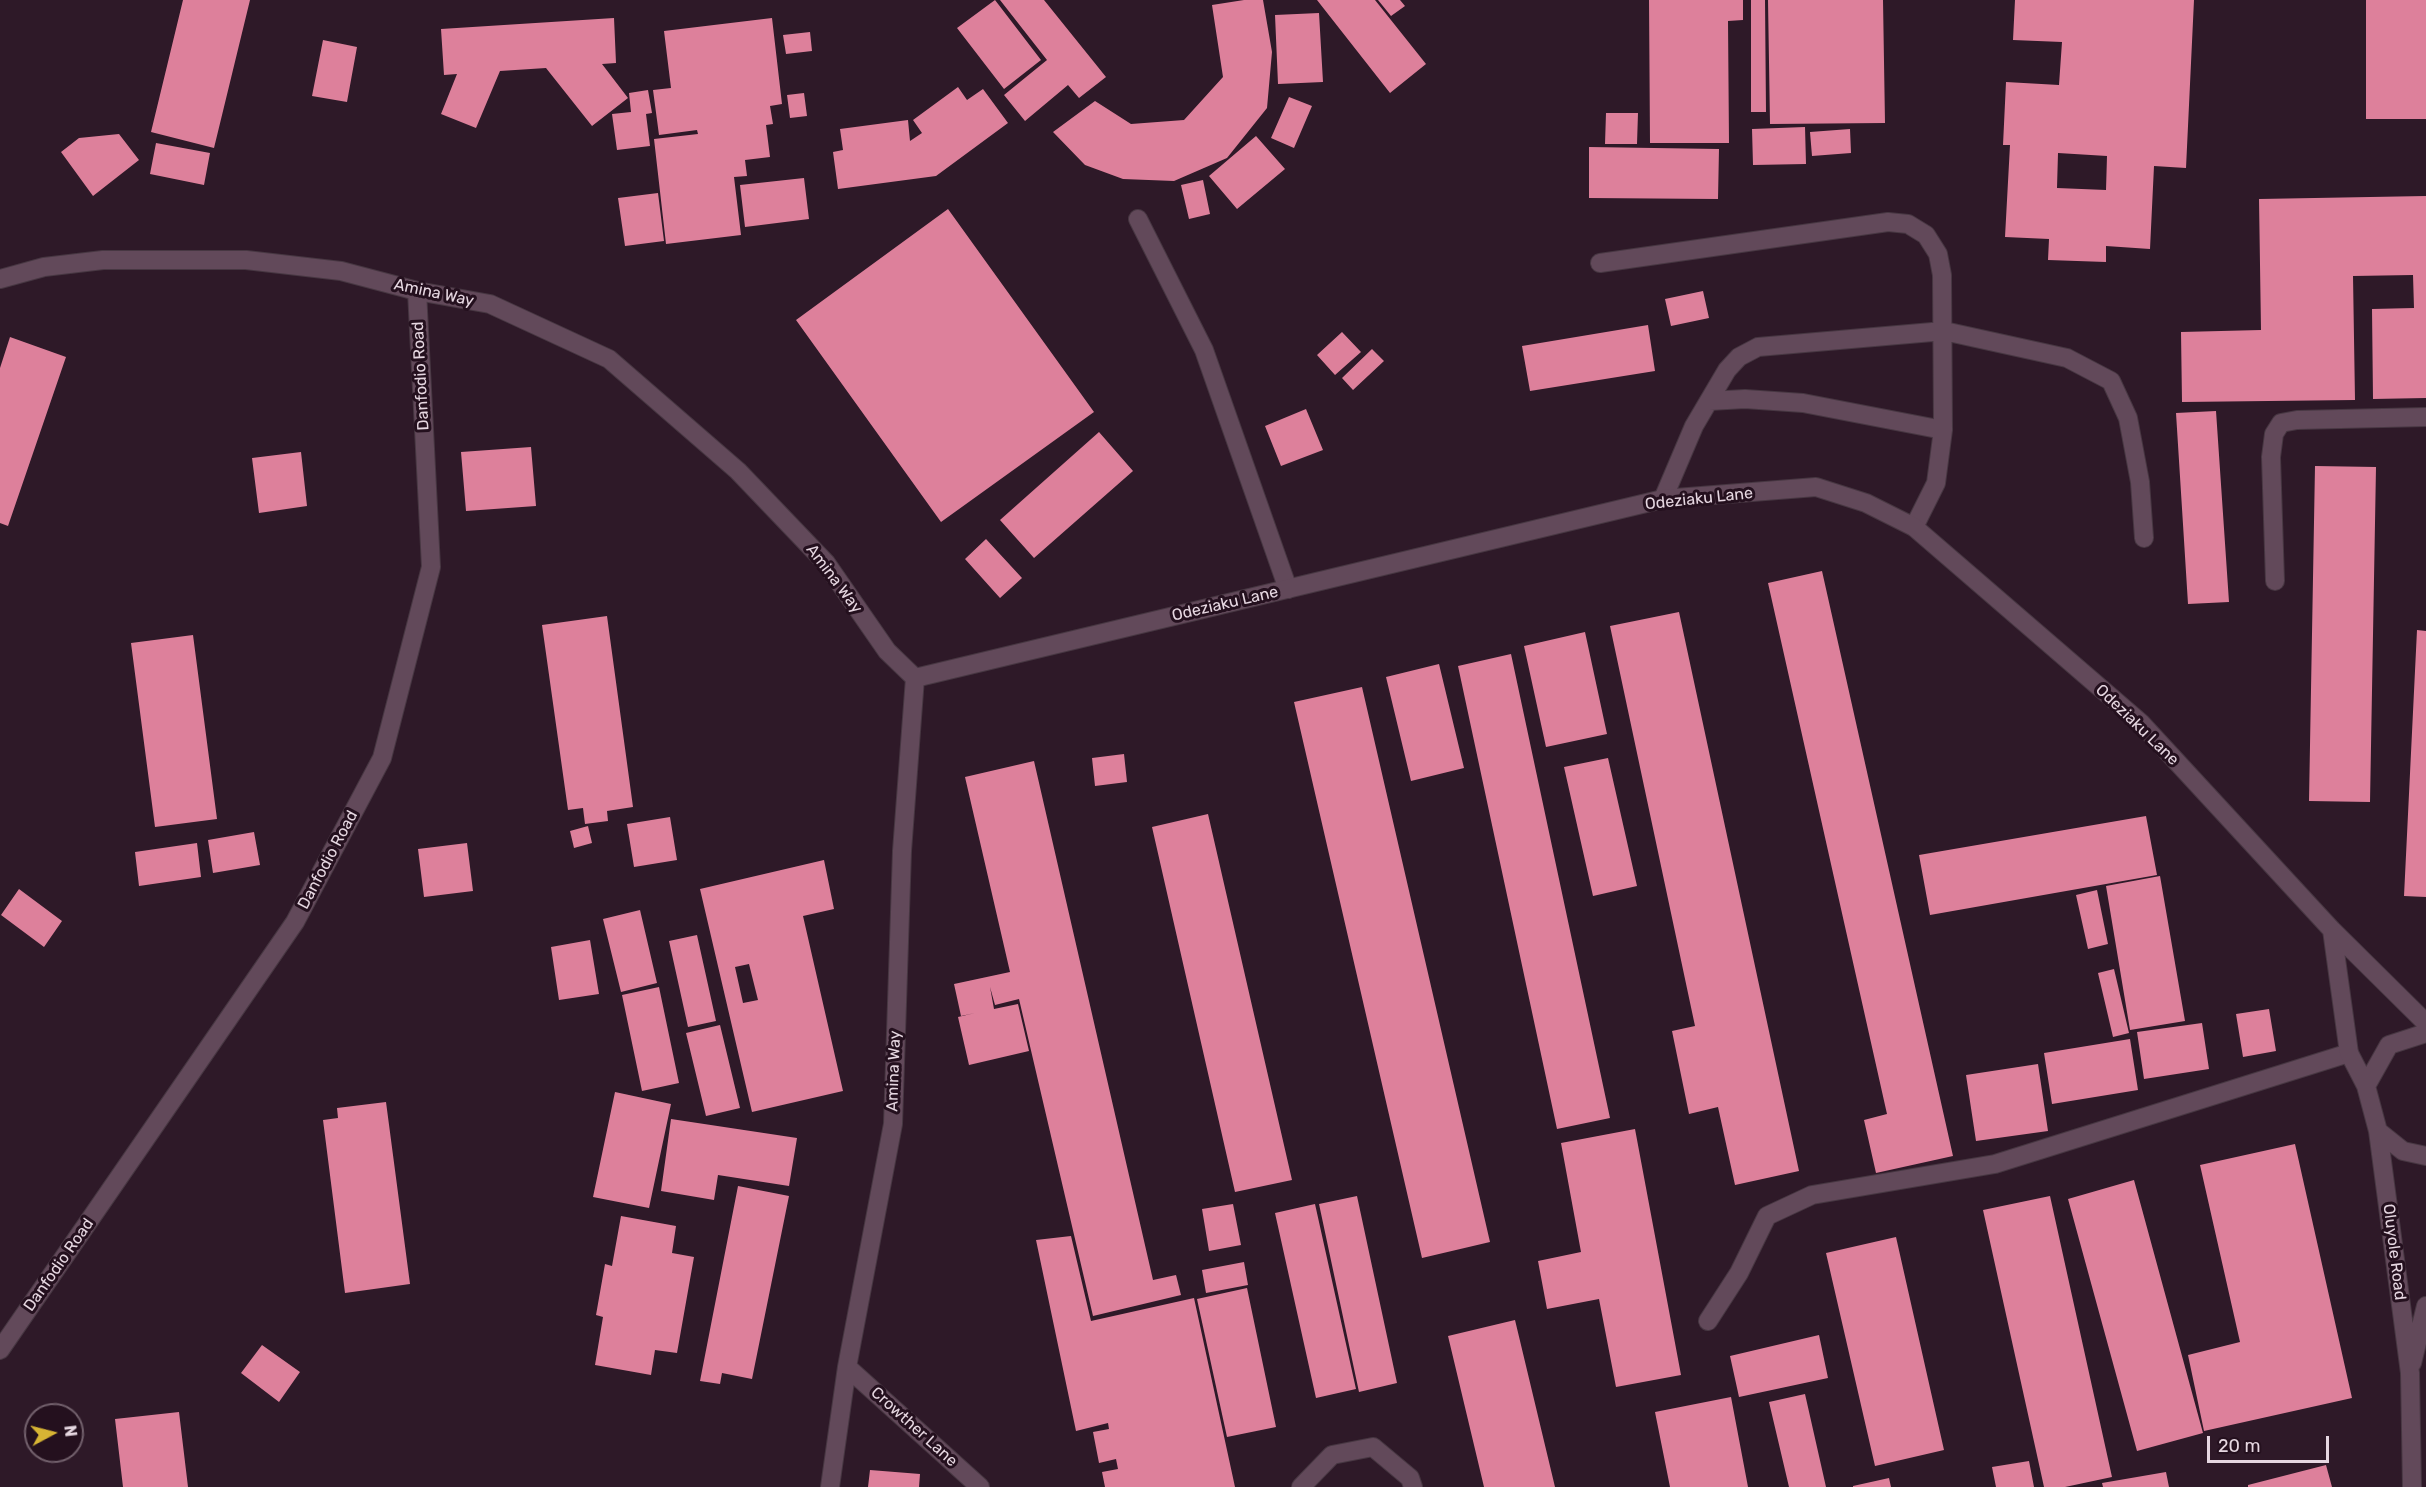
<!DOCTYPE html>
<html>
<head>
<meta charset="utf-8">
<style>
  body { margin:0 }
  #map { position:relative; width:2426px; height:1487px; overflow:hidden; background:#2e1928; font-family:Rubik,sans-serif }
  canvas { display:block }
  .north { position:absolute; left:24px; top:1403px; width:60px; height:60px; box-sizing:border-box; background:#24101e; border:2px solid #72606c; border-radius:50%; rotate:83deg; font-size:16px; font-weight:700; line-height:24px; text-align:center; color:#e6d7e1 }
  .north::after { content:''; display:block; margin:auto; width:21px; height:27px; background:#d7b434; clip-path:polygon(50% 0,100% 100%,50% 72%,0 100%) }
  .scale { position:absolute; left:2207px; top:1436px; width:122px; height:27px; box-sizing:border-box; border:3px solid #e6d7e1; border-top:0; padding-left:8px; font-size:18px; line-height:21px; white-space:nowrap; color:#e6d7e1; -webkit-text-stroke:4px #24101e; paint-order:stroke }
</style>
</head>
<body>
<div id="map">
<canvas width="2426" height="1487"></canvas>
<div class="north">N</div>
<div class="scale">20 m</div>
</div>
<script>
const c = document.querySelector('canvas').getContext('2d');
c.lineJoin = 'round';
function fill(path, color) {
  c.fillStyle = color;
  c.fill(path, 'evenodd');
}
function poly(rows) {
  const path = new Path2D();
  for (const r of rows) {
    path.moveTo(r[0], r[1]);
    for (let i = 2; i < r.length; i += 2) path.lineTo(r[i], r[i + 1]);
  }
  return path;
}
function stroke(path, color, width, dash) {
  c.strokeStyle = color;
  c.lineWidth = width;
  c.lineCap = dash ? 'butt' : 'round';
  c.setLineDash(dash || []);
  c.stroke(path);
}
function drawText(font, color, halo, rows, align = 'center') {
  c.font = font + ' Rubik,sans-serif';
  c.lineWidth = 6;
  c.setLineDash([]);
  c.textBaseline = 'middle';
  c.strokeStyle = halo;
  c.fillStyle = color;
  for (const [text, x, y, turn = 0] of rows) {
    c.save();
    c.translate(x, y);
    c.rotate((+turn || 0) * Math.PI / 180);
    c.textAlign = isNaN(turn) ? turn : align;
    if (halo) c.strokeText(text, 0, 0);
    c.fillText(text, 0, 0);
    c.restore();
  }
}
fill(poly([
  [183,0,250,0,214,148,151,132],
  [995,0,1041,60,1004,89,957,28],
  [1000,0,1044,0,1106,77,1079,98,1068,85,1025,121,1004,95,1047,60],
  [1244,0,1263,0,1272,52,1267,108,1227,158,1174,181,1123,179,1085,165,1053,132,1095,101,1131,124,1184,120,1223,77,1212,5],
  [1317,0,1375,0,1426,64,1390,93],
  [1378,0,1400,0,1405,6,1391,16],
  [1649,0,1743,0,1743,20,1728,21,1729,143,1650,143],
  [1751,0,1765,0,1766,112,1751,112],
  [1768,0,1883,0,1885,123,1770,124],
  [2015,0,2194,0,2186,168,2154,166,2150,249,2106,246,2106,262,2048,260,2049,239,2005,237,2010,145,2003,145,2006,82,2059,85,2062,42,2013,40],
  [2058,153,2107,156,2106,190,2057,188],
  [2366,0,2426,0,2426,119,2366,119],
  [1319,13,1323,82,1278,84,1275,15],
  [614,18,616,63,602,64,628,98,592,126,546,68,500,71,476,128,441,114,457,74,444,75,441,29],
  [772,18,782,104,770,106,773,124,766,125,770,157,745,160,747,176,734,177,741,235,666,244,654,139,698,134,697,130,659,135,653,90,671,88,664,31],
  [810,32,812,51,786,54,783,35],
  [323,40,357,47,347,102,312,96],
  [958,87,967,100,983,89,1008,123,936,176,838,189,833,152,843,150,840,129,908,120,910,141,922,133,913,120],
  [648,90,652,113,646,114,650,146,617,150,612,114,631,112,629,93],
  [804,93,807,116,790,118,787,95],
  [1289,97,1312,106,1294,148,1271,138],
  [1606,113,1638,113,1637,144,1605,144],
  [1805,127,1806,164,1753,165,1752,129],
  [1850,129,1851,153,1812,156,1810,132],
  [119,134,139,160,93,196,61,152,79,138],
  [1256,136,1285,169,1237,209,1209,176],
  [156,143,210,153,204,185,150,174],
  [1589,147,1719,149,1718,199,1589,198],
  [804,178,809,219,745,227,740,185],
  [1203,180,1210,214,1189,219,1181,185],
  [658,193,664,241,625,246,618,198],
  [2426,196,2426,398,2373,399,2372,309,2414,308,2413,275,2353,276,2355,400,2182,402,2181,332,2261,330,2259,199],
  [948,209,1094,412,941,522,796,320],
  [1703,291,1709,318,1671,326,1665,299],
  [1648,325,1655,371,1530,391,1522,346],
  [1342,332,1361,352,1335,375,1317,355],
  [10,337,66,357,8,526,0,523,0,368],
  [1372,349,1384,361,1353,390,1342,378],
  [1306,409,1323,450,1281,466,1265,426],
  [2216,411,2229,602,2188,604,2176,413],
  [1099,432,1133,471,1034,558,1000,520],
  [531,447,536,506,466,511,461,452],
  [301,452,307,506,259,513,252,458],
  [2315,466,2376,467,2370,802,2309,801],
  [986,539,1022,578,1000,598,965,559],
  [1822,571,1953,1156,1876,1173,1864,1120,1887,1114,1768,583],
  [1679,612,1799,1171,1735,1185,1718,1107,1689,1114,1672,1031,1695,1026,1610,626],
  [607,616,633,807,607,811,608,821,585,824,583,808,568,810,542,625],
  [2417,630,2426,631,2426,897,2404,896],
  [1585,632,1607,734,1546,747,1524,646],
  [193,635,217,819,155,827,131,643],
  [1511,654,1610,1118,1557,1129,1458,666],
  [1439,664,1464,768,1411,781,1386,677],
  [1362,687,1490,1242,1422,1258,1294,702],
  [1124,754,1127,782,1095,786,1092,758],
  [1608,758,1637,886,1593,896,1564,767],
  [1034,761,1153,1280,1176,1275,1181,1295,1093,1316,1019,999,995,1005,990,987,994,1009,1018,1004,1029,1051,969,1065,958,1017,975,1013,961,1016,954,984,1010,972,965,777],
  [1208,814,1292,1180,1235,1192,1152,827],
  [2146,816,2157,875,1930,915,1919,855],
  [670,817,677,860,634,867,627,824],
  [588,826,592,843,574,848,570,831],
  [254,832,260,865,213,873,208,840],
  [197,843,201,877,139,886,135,852],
  [467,843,473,891,424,897,418,849],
  [824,860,834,909,803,916,843,1091,752,1112,700,889],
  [749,964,758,1000,743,1003,735,967],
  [2160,876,2185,1021,2130,1030,2106,886],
  [19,889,62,921,44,947,1,915],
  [2097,890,2108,944,2088,949,2076,895],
  [640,910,657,983,621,992,603,919],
  [697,935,716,1021,688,1027,669,941],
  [590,940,599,994,559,1000,551,947],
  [2114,969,2129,1033,2113,1037,2098,973],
  [659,987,679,1083,642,1091,622,995],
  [2269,1009,2276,1051,2243,1057,2236,1014],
  [2202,1023,2209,1069,2144,1079,2137,1032],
  [720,1025,740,1108,706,1116,686,1033],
  [2130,1039,2138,1090,2052,1104,2044,1053],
  [2038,1064,2048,1131,1976,1141,1966,1075],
  [615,1092,671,1104,649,1208,593,1197],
  [386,1102,410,1284,345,1293,323,1120,338,1118,337,1108],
  [671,1119,797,1138,789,1186,718,1175,714,1200,661,1191],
  [1635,1129,1681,1375,1616,1387,1599,1299,1547,1309,1538,1261,1581,1252,1561,1143],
  [2295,1144,2352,1398,2204,1431,2188,1355,2240,1342,2200,1165],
  [2134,1180,2203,1433,2137,1451,2068,1199],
  [738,1186,789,1196,752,1379,722,1373,720,1384,700,1381],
  [1357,1196,1397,1383,1359,1392,1319,1204],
  [2050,1196,2112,1477,2065,1487,2044,1487,1983,1210],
  [1233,1204,1241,1245,1209,1251,1202,1209],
  [1315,1204,1356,1389,1316,1398,1275,1213],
  [621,1216,676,1226,672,1253,694,1257,677,1353,655,1350,651,1375,595,1365,603,1317,596,1315,605,1264,612,1266],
  [1071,1236,1091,1321,1194,1298,1235,1487,1105,1487,1102,1472,1118,1469,1116,1459,1099,1463,1093,1432,1109,1429,1108,1423,1076,1431,1036,1240],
  [1896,1237,1944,1450,1875,1466,1826,1253],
  [1244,1262,1248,1285,1206,1293,1202,1270],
  [1247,1288,1276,1427,1227,1437,1197,1299],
  [1515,1320,1555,1487,1484,1487,1448,1336],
  [1819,1335,1828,1378,1739,1397,1730,1356],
  [262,1345,300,1372,279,1402,241,1373],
  [1805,1394,1826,1487,1789,1487,1769,1402],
  [1731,1397,1748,1487,1670,1487,1655,1412],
  [179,1412,188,1487,123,1487,115,1419],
  [2029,1461,2034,1487,1996,1487,1992,1467],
  [2326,1465,2332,1487,2248,1487,2248,1485],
  [870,1470,920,1474,919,1487,868,1487],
  [2166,1472,2169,1487,2103,1487,2102,1483],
  [1889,1478,1891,1487,1853,1487,1853,1486]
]), '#dd809b');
const lane = poly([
  [1138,219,1204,350,1288,589],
  [1600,263,1888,222,1908,224,1926,235,1938,254,1942,275,1943,430,1936,483,1914,527],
  [1709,401,1745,399,1803,403,1943,430],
  [1663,499,1694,426,1727,370,1739,357,1758,347,1944,331,2067,358,2111,381,2128,418,2140,482,2144,538],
  [2275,581,2271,457,2274,434,2281,423,2297,420,2426,417],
  [1708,1321,1739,1273,1767,1216,1812,1195,1995,1164,2349,1053],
  [1301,1487,1332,1455,1373,1447,1410,1478,1413,1487]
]);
const street = poly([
  [0,279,44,267,103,260,246,260,341,271,417,291,490,304,609,359,738,471,826,563,887,651,915,678,902,851,893,1124,847,1367,830,1487],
  [915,678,1663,499,1816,487,1866,503,1914,527,2141,723,2332,930,2426,1023],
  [2332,930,2349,1053,2366,1086],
  [2426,1033,2389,1045,2366,1086,2378,1131,2403,1151,2426,1156],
  [2378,1131,2410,1373,2412,1487],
  [0,1350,295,922,382,758,431,567,417,291],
  [2412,1363,2426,1306],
  [847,1367,980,1487]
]);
stroke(lane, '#473742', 20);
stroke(street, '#473742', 20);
stroke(lane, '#62495a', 18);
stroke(street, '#62495a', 18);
drawText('16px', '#e6d7e1', '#24101e', [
  ["Amina Way",434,293,12],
  ["Danfodio Road",421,376,-93],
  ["Odeziaku Lane",1699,499,-6],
  ["Amina Way",834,579,53],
  ["Odeziaku Lane",1225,604,-13],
  ["Odeziaku Lane",2137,725,44],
  ["Danfodio Road",328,860,-62],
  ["Amina Way",894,1071,-88],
  ["Oluyole Road",2394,1252,83],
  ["Danfodio Road",59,1265,-55],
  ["Crowther Lane",914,1427,42]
]);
</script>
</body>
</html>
